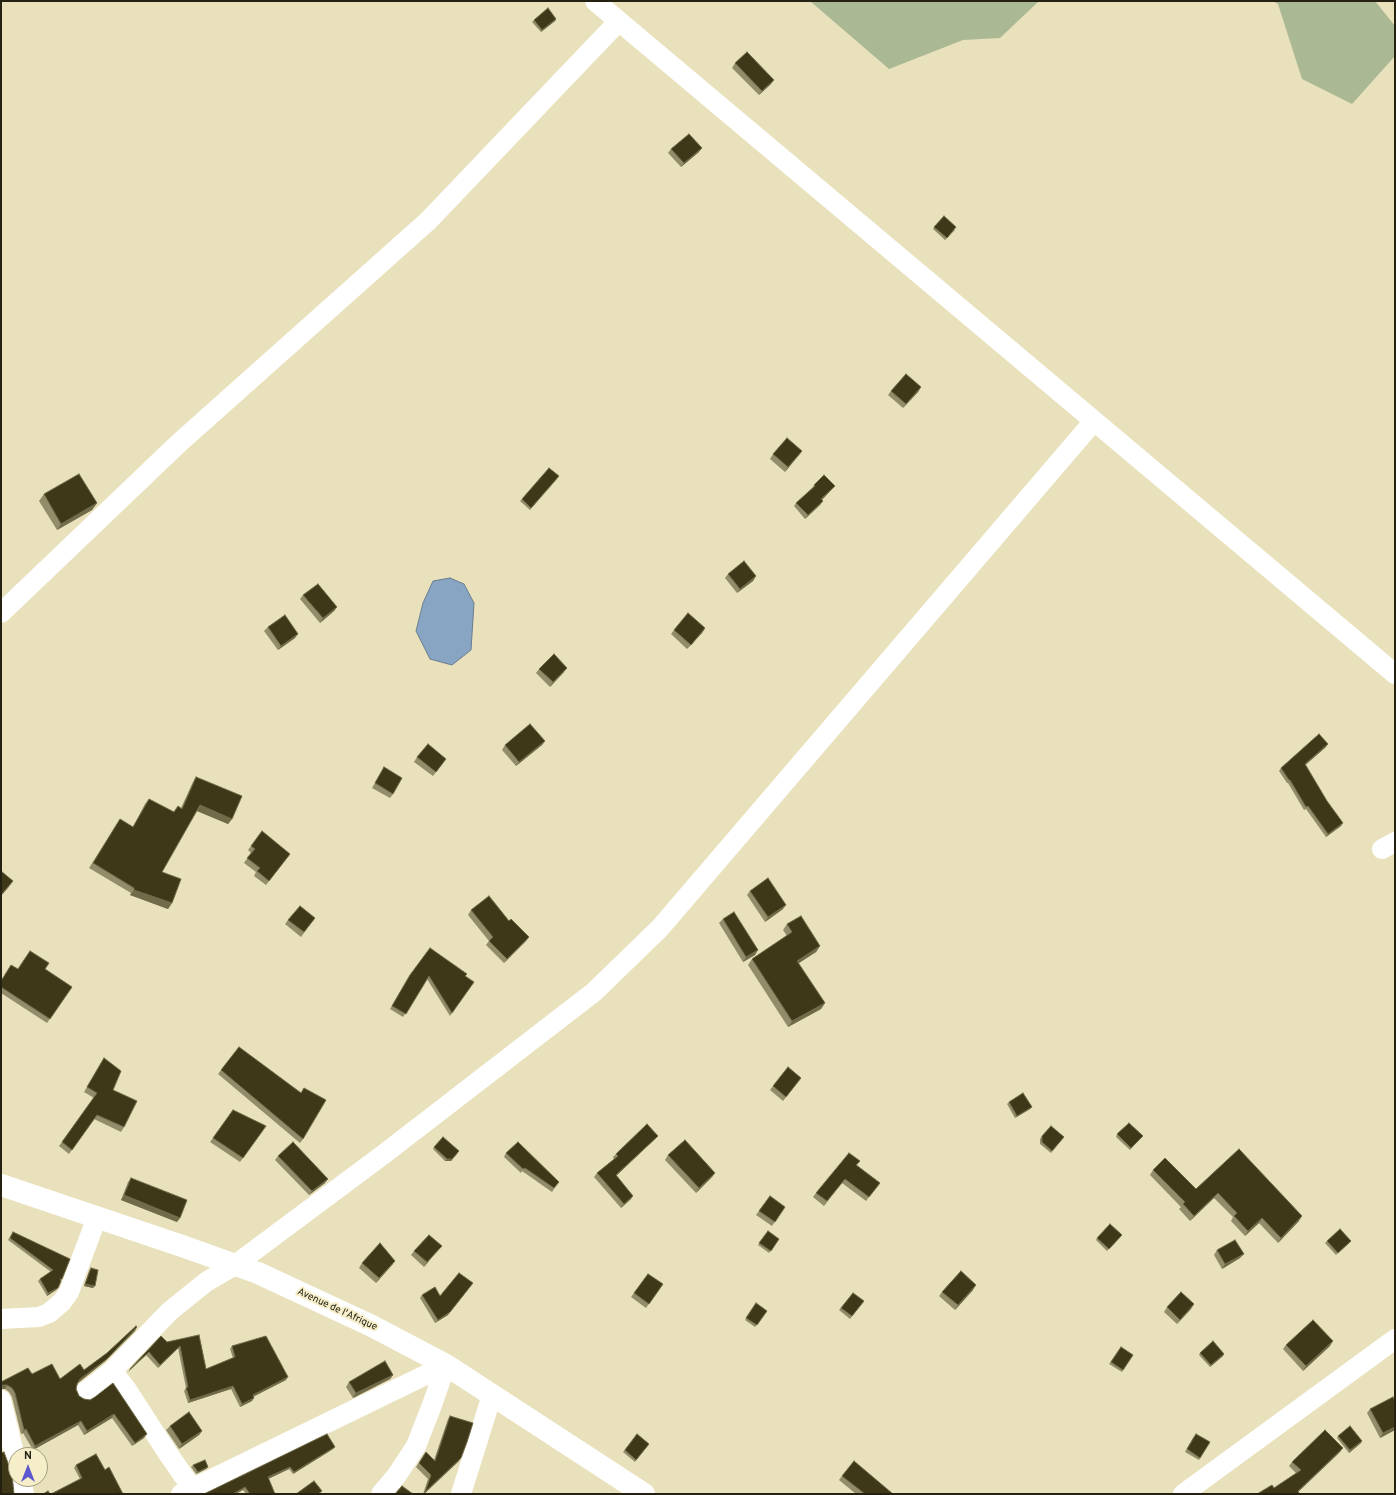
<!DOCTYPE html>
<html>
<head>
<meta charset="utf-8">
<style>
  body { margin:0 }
  #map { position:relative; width:1396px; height:1495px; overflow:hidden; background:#e8e1bc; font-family:Overpass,sans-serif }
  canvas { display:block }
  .frame { position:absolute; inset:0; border:2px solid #242113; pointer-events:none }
  .north { position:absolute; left:8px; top:1447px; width:40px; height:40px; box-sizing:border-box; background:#f5eec9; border:1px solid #a19c80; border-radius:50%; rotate:0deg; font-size:11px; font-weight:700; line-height:16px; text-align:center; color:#242113 }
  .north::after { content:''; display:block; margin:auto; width:14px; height:18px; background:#5d56ce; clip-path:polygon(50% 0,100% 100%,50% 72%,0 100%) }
</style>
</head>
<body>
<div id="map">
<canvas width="1396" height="1495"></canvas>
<div class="frame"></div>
<div class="north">N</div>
</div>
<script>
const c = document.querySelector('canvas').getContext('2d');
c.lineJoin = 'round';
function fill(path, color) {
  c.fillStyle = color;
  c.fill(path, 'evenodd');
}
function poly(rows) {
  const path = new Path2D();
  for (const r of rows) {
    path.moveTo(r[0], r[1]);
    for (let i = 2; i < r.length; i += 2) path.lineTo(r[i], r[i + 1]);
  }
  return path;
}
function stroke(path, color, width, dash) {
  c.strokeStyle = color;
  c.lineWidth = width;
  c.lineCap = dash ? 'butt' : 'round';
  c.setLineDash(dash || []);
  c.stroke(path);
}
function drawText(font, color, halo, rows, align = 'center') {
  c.font = font + ' Overpass,sans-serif';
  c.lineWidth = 4;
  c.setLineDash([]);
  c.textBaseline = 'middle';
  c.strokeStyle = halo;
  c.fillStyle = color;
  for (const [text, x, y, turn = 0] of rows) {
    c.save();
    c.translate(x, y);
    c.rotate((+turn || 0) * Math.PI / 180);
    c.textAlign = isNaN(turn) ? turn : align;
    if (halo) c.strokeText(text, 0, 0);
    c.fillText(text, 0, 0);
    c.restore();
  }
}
fill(poly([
  [810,1,1039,1,1000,38,963,40,889,69],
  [1273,1,1375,1,1395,26,1395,56,1352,104,1302,79,1278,4]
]), '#aab894');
const water = poly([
  [450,578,464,584,474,603,471,650,452,665,430,659,416,631,423,603,433,581,450,578]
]);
fill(water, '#88a5c4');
stroke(water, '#6a7d8f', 1);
stroke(poly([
  [595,1,1395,674],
  [1,613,179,443,428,221,619,21],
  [1382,849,1395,842],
  [1,1319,39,1317,49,1313,62,1302,69,1292,97,1217],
  [85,1392,112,1371],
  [1,1400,16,1461],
  [21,1479,24,1494],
  [192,1488,169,1455,125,1387,112,1371,170,1311,206,1282,235,1265,384,1154,594,992,660,928,1094,421],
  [181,1494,446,1365],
  [381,1494,397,1475,416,1446,432,1405,446,1365],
  [461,1494,492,1395],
  [1183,1494,1395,1339]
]), '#fff', 20);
stroke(poly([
  [1,1185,182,1246,258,1273,372,1326,446,1365,644,1494]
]), '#fff', 22);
fill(poly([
  [556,19,555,21,541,32,532,22,534,20],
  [735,63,771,84,759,95,732,68],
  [671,149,699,152,681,167,668,153],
  [934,227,955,230,945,240,933,229],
  [921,387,918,392,903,408,888,395,891,391],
  [802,451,785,472,770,459,773,454],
  [557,479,530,510,520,501,522,499],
  [814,485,835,486,832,489,822,500,820,505,805,519,794,506,796,503,812,488],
  [44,494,97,503,92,510,57,530,39,501],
  [728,574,756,576,753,581,737,593,725,578],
  [303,595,337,607,334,611,320,623,300,599],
  [268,627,295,638,278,650,264,631],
  [705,628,702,633,687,649,671,634,674,630],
  [539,669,564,672,550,687,536,673],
  [545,741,542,745,516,766,502,750,505,745],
  [1326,747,1305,765,1341,826,1326,837,1306,809,1304,810,1288,783,1287,783,1279,771,1281,768],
  [417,757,443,763,433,776,414,762],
  [384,767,393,794,390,798,372,788],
  [196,777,232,819,228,824,197,811,162,872,172,903,168,909,130,895,131,893,89,868,120,819,133,827,145,804,149,799,173,812,181,808,193,782],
  [251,846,290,854,266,885,254,876,256,872,244,863,251,853,248,850],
  [750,891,783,909,765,922,747,895],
  [471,910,509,921,529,937,526,941,504,963,486,945,489,941,468,915],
  [315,918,301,937,285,924,288,920],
  [723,919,755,955,743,962,719,923],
  [787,924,820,946,816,952,798,963,825,1003,821,1009,788,1027,748,965,752,959,787,936,783,930],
  [430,948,465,976,474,982,450,1016,427,979,403,1017,390,1009,408,978],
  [45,969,72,987,47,1023,1,993,1,981],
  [239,1047,301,1093,304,1088,303,1139,300,1143,218,1074],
  [104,1058,124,1127,121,1132,94,1119,69,1154,59,1146,94,1098,84,1092],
  [798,1082,783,1101,770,1090,773,1086],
  [1009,1102,1030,1109,1015,1118,1007,1104],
  [233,1110,266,1126,240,1162,210,1142],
  [1117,1134,1141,1138,1130,1150,1116,1137],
  [658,1136,655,1139,616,1175,631,1199,621,1208,594,1177,597,1173,614,1159,613,1157,616,1154],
  [1042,1136,1064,1137,1051,1153,1040,1144,1040,1139],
  [434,1147,457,1154,451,1161,445,1161,433,1149],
  [1239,1149,1299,1221,1278,1243,1259,1223,1245,1236,1231,1221,1233,1217,1214,1198,1190,1221,1179,1209,1181,1207,1150,1175,1153,1170,1196,1189],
  [506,1153,556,1186,552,1192,522,1171,521,1173,504,1157],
  [668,1155,715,1173,712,1177,696,1193,665,1160],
  [278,1156,325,1183,309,1195,275,1160],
  [860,1161,857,1165,880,1183,866,1201,842,1183,824,1206,813,1197,816,1193],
  [131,1178,177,1222,121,1200,128,1182],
  [770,1196,785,1207,772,1226,756,1215],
  [768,1231,779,1239,769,1253,758,1245],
  [13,1232,70,1259,62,1279,56,1290,47,1296,38,1281,40,1279,51,1272,8,1240],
  [1120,1237,1107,1251,1096,1240,1097,1238],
  [1327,1241,1349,1243,1336,1255,1325,1243],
  [438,1250,424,1267,411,1255,414,1251],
  [1217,1250,1240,1258,1222,1269,1214,1255],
  [395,1261,392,1265,376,1283,359,1268,362,1263],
  [91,1268,93,1288,84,1286,89,1271],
  [648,1274,663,1284,646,1308,631,1297],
  [973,1290,955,1310,939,1296,942,1292],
  [853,1293,864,1301,850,1319,839,1310],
  [422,1295,448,1315,435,1323,420,1298],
  [756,1303,767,1311,755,1327,745,1320],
  [1167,1307,1191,1309,1177,1324,1164,1312],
  [135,1331,104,1362,78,1383,76,1389,79,1396,84,1399,90,1400,95,1397,144,1438,132,1446,112,1418,84,1435,78,1425,33,1450,23,1433,21,1434,12,1397,9,1392,5,1389,1,1389,1,1382,32,1374,60,1379,84,1370,107,1353],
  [199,1335,206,1369,233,1358,230,1349,232,1346,286,1380,253,1396,252,1401,240,1407,231,1389,188,1403,184,1391,186,1388,178,1348,158,1368,146,1355,128,1372,161,1336,167,1342],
  [1286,1345,1330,1346,1303,1371,1283,1349],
  [1121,1347,1133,1355,1122,1372,1109,1364],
  [1200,1353,1223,1356,1210,1367,1199,1355],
  [393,1375,390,1379,353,1398,346,1387,349,1382],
  [1395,1401,1395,1430,1380,1438,1367,1413,1370,1409],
  [450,1416,459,1461,424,1494,423,1494,428,1479,416,1467,426,1452,434,1460,448,1419],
  [170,1426,202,1431,199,1435,179,1449,166,1430],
  [637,1434,649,1444,635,1462,623,1452],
  [1194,1436,1210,1442,1199,1460,1185,1452],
  [1338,1436,1361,1443,1349,1453,1337,1438],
  [333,1449,293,1474,289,1469,268,1479,275,1494,246,1494,243,1490,204,1494],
  [1340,1452,1298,1492,1274,1488,1296,1473,1289,1466,1292,1462],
  [76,1465,105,1470,80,1479,74,1468],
  [193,1465,208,1467,206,1469,196,1474,191,1467],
  [842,1476,893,1494,856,1494,839,1480]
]), '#938c6a');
fill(poly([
  [556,19,555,21,541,32,542,30],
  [774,80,771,84,759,95,762,91],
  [702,148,699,152,681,167,684,163],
  [921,387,918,392,903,408,906,404],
  [802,451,799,455,785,472,788,467],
  [835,486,832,489,819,503,821,499],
  [823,501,820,505,805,519,808,515],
  [97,503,92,510,57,530,61,524],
  [756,576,753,581,737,593,740,589],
  [337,607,334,611,320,623,323,618],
  [705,628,702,633,687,649,691,645],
  [298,634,295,638,278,650,281,646],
  [567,668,564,672,550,687,553,682],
  [545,741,542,745,516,766,519,762],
  [1328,744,1326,747,1303,767,1305,764],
  [200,805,232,819,228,824,197,811],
  [1343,823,1341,826,1326,837,1328,834],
  [13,881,8,888,1,896,1,895],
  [134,890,172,903,168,909,130,895],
  [786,905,783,909,765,922,768,917],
  [529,937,526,941,504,963,507,959],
  [820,946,816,952,793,967,797,961],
  [758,950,755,955,743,962,746,957],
  [825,1003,821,1009,788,1027,792,1021],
  [1032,1107,1030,1109,1015,1118,1017,1116],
  [658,1136,655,1139,613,1179,616,1175],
  [459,1151,451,1161,445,1161,447,1159],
  [715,1173,712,1177,696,1193,699,1188],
  [328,1179,325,1183,309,1195,312,1191],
  [1218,1193,1214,1198,1190,1221,1194,1216],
  [124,1195,180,1218,177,1222,121,1200],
  [633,1196,631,1199,621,1208,624,1204],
  [1302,1216,1299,1221,1278,1243,1281,1238],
  [1262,1218,1259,1223,1245,1236,1248,1231],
  [442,1246,438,1250,424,1267,427,1262],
  [1244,1254,1240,1258,1222,1269,1225,1264],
  [395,1261,392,1265,376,1283,379,1278],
  [473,1283,448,1315,435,1323,438,1320],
  [85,1284,95,1286,93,1288,84,1286],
  [976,1285,973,1290,955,1310,958,1305],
  [58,1288,56,1290,47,1296,48,1293],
  [1194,1304,1191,1309,1177,1324,1180,1320],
  [137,1327,135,1331,104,1362,78,1383,80,1379],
  [1333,1341,1330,1346,1303,1371,1306,1366],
  [180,1346,158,1368,160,1365],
  [149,1352,146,1355,128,1372,130,1369],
  [1224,1354,1223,1356,1210,1367,1211,1365],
  [393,1375,390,1379,353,1398,356,1393],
  [288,1377,286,1380,251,1398,253,1395],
  [1,1385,7,1385,5,1389,1,1389],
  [233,1386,231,1389,188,1403,190,1400],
  [254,1398,252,1401,240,1407,242,1404],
  [114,1414,112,1418,84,1435,87,1431],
  [81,1421,78,1425,33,1450,35,1446],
  [1395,1427,1395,1430,1380,1438,1383,1433],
  [26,1429,23,1433,21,1434,24,1430],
  [202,1431,199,1435,179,1449,182,1444],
  [147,1434,144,1438,132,1446,135,1443],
  [1362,1441,1361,1443,1349,1453,1350,1450],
  [335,1447,333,1449,293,1474,294,1472],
  [1343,1448,1340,1452,1296,1494,1298,1491],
  [461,1458,459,1461,424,1494,425,1492],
  [208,1467,206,1469,196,1474,198,1472],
  [290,1467,289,1469,266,1480,268,1477],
  [245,1487,243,1490,236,1494,233,1494]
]), '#716b49');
const building = poly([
  [548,8,556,19,542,30,534,20,548,8],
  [747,52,774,80,762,91,735,63,747,52],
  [689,134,702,148,684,163,671,149,689,134],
  [944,216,956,227,947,238,934,227,944,216],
  [906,374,921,387,906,404,891,391,906,374],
  [787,438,802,451,788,467,773,454,787,438],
  [549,468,559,476,531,508,522,499,549,468],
  [79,474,97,503,61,524,44,494,79,474],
  [824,475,835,486,821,499,823,501,808,515,796,503,815,486,814,485,824,475],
  [744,561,756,576,740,589,728,574,744,561],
  [318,584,337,607,323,618,303,595,318,584],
  [688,613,705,628,691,645,674,630,688,613],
  [285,615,298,634,281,646,268,627,285,615],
  [554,654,567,668,553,682,539,669,554,654],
  [530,724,545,741,519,762,505,745,530,724],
  [1319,734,1328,744,1305,764,1327,801,1343,823,1328,834,1308,806,1306,807,1290,780,1289,780,1281,768,1319,734],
  [428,744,446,759,436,772,417,757,428,744],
  [384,767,402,778,393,794,375,783,384,767],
  [196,777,242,796,232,819,200,805,162,872,181,879,172,903,134,890,134,888,93,863,120,819,133,827,149,799,174,812,178,806,182,809,196,777],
  [262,831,290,854,269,881,257,871,260,868,247,858,255,849,251,846,262,831],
  [1,871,13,881,1,895,1,871],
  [768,878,786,905,768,917,750,891,768,878],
  [489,896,509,921,511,919,529,937,507,959,489,941,493,937,471,910,489,896],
  [300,906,315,918,304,932,288,920,300,906],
  [734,912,758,950,746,957,723,919,734,912],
  [801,916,820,946,797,961,825,1003,792,1021,752,959,792,932,787,924,801,916],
  [430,948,467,974,465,976,474,982,452,1013,429,976,406,1014,392,1006,410,975,430,948],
  [30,951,49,963,45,969,72,987,50,1019,1,987,1,981,11,965,18,969,30,951],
  [239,1047,301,1093,304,1088,326,1100,303,1139,221,1070,239,1047],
  [104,1058,121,1071,113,1090,137,1101,124,1127,97,1115,72,1150,62,1142,97,1093,87,1087,104,1058],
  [788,1067,801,1078,786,1097,773,1086,788,1067],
  [1023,1093,1032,1107,1017,1116,1009,1102,1023,1093],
  [233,1110,266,1126,243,1158,213,1138,233,1110],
  [1129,1123,1143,1136,1131,1148,1117,1134,1129,1123],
  [647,1124,658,1136,616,1175,633,1196,624,1204,597,1173,618,1156,616,1154,647,1124],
  [1051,1126,1064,1137,1052,1151,1042,1142,1042,1136,1051,1126],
  [443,1137,459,1151,452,1159,447,1159,434,1147,443,1137],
  [685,1140,715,1173,699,1188,668,1155,685,1140],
  [293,1142,328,1179,312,1191,278,1156,293,1142],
  [518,1142,559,1182,554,1188,525,1168,523,1169,506,1153,518,1142],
  [1239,1149,1302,1216,1281,1238,1262,1218,1248,1231,1234,1216,1237,1213,1218,1193,1194,1216,1183,1204,1185,1202,1153,1170,1165,1158,1196,1189,1239,1149],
  [849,1153,860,1161,856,1165,880,1183,869,1197,845,1179,827,1201,816,1193,849,1153],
  [131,1178,187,1200,180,1218,124,1195,131,1178],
  [770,1196,785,1207,775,1222,759,1211,770,1196],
  [1110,1224,1122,1235,1109,1249,1097,1238,1110,1224],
  [1340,1229,1351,1241,1338,1253,1327,1241,1340,1229],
  [768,1231,779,1239,771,1251,759,1243,768,1231],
  [13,1232,70,1259,62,1279,60,1279,61,1281,58,1288,48,1293,40,1279,53,1270,10,1238,13,1232],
  [429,1235,442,1246,427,1262,414,1251,429,1235],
  [1235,1240,1244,1254,1225,1264,1217,1250,1235,1240],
  [380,1243,395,1261,379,1278,362,1263,380,1243],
  [91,1268,98,1270,95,1286,85,1284,91,1268],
  [961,1271,976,1285,958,1305,942,1292,961,1271],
  [459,1273,473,1283,450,1312,438,1320,422,1295,435,1287,440,1296,459,1273],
  [648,1274,663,1284,649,1304,634,1293,648,1274],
  [1181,1292,1194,1304,1180,1320,1167,1307,1181,1292],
  [853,1293,864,1301,852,1316,841,1308,853,1293],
  [756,1303,767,1311,757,1325,746,1318,756,1303],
  [1313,1320,1333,1341,1306,1366,1286,1345,1313,1320],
  [136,1326,137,1327,107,1359,80,1379,77,1384,76,1389,79,1396,84,1399,90,1400,95,1397,113,1383,147,1434,135,1443,114,1414,87,1431,81,1421,35,1446,26,1429,24,1430,15,1393,12,1388,7,1385,1,1385,1,1382,28,1368,32,1374,52,1364,60,1379,80,1364,84,1370,107,1353,136,1326],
  [199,1335,206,1369,235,1357,232,1346,266,1336,288,1377,253,1395,254,1398,242,1404,233,1386,190,1400,186,1388,188,1387,180,1346,160,1365,149,1352,130,1369,161,1336,167,1342,199,1335],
  [1213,1341,1224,1354,1211,1365,1200,1353,1213,1341],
  [1121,1347,1133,1355,1123,1370,1111,1362,1121,1347],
  [385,1361,393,1375,356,1393,349,1382,385,1361],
  [1393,1397,1395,1401,1395,1427,1383,1433,1370,1409,1393,1397],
  [189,1412,202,1431,182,1444,170,1426,189,1412],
  [450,1416,473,1423,467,1442,461,1458,425,1492,431,1475,419,1463,426,1452,435,1461,450,1416],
  [1350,1426,1362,1441,1350,1450,1338,1436,1350,1426],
  [1325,1430,1343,1448,1298,1491,1299,1493,1297,1494,1257,1494,1272,1485,1274,1488,1301,1470,1292,1462,1325,1430],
  [327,1434,335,1447,294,1472,290,1467,268,1477,275,1494,250,1494,245,1487,233,1494,204,1494,327,1434],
  [637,1434,649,1444,636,1460,625,1450,637,1434],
  [1196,1434,1210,1442,1200,1458,1187,1449,1196,1434],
  [4,1452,12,1474,14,1494,1,1494,1,1453,4,1452],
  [96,1454,105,1470,109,1467,123,1494,51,1494,82,1478,76,1465,96,1454],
  [205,1460,208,1467,198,1472,193,1465,205,1460],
  [854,1461,893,1494,865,1494,842,1476,854,1461],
  [314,1481,322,1491,318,1494,296,1494,314,1481],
  [402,1486,413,1494,395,1494,402,1486],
  [48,1491,50,1494,43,1494,48,1491]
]);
fill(building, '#3e3818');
stroke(building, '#716b49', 1);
drawText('10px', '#242113', '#f5eec9', [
  ["Avenue de l'Afrique",337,1310,25]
]);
</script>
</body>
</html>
